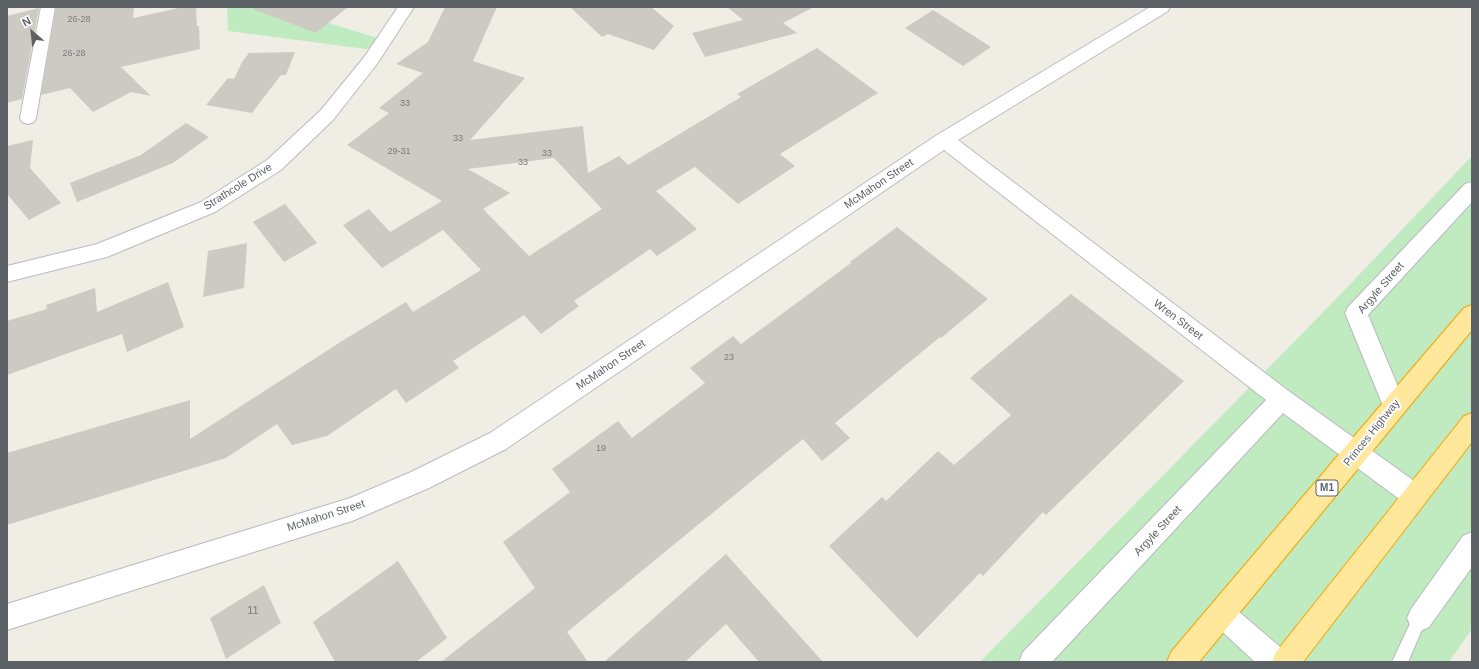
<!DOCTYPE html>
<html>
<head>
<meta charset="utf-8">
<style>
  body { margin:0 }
  #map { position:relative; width:1479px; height:669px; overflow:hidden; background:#f0ede5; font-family:Arial,sans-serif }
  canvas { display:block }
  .frame { position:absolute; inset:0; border:8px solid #5c6166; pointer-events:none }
  .north { position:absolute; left:12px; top:12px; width:40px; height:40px; -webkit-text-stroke:3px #fff; paint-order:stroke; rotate:332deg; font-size:11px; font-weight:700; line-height:16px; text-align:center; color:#5c6166 }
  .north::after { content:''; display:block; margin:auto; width:14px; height:18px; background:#5c6166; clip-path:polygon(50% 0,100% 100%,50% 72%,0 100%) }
</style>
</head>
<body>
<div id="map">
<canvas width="1479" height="669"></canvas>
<div class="frame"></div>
<div class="north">N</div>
</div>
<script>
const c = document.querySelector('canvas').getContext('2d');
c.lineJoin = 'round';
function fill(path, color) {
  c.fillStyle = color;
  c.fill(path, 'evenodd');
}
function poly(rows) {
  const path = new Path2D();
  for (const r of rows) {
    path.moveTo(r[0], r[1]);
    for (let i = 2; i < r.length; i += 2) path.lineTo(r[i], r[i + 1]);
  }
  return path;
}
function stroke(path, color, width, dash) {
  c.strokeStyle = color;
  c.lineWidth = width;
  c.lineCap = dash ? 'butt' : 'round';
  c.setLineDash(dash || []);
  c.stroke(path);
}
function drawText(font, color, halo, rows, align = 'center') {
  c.font = font + ' Arial,sans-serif';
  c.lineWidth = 4;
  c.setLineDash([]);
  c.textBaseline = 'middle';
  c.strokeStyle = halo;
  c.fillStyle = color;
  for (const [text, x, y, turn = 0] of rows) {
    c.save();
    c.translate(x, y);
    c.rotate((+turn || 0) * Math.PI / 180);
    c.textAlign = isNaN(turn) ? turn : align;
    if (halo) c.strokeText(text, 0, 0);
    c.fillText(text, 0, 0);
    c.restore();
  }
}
fill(poly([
  [227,7,277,7,381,39,374,50,228,31],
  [1472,156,1472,629,1449,662,980,662,1336,299]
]), '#c0eabf');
fill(poly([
  [56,7,134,7,133,18,183,7,196,7,197,26,199,26,200,49,121,67,151,96,131,92,93,112,70,88,41,95],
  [254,7,348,7,316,33,253,9],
  [445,7,497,7,473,61,525,78,470,140,583,126,588,173,619,156,628,165,741,97,737,94,817,48,878,93,780,154,795,166,738,204,695,167,656,191,697,229,657,256,650,249,574,301,579,306,541,334,524,315,453,361,459,368,406,403,396,389,327,436,292,445,277,424,226,458,7,525,7,453,190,400,190,439,342,341,406,302,413,312,481,270,443,230,382,268,343,225,369,209,390,232,442,201,347,145,389,113,379,108,423,73,396,64,428,42],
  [554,158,602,209,529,256,483,209,510,193,468,169],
  [570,7,651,7,674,26,654,50,608,34,602,37],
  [727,7,814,7,783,23,797,33,705,57,692,33,743,20],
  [39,8,22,99,7,103,7,16],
  [933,10,991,47,963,66,905,28],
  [295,52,286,75,281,75,252,113,206,105,228,78,234,79,242,62,249,53],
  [186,123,209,137,173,163,77,202,70,183,141,155],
  [33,140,30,168,61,203,29,220,7,194,7,146],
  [285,204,317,243,284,262,253,222],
  [897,227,988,299,941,338,940,337,835,423,850,438,822,461,803,439,567,632,588,662,441,662,535,588,503,542,570,492,552,469,618,421,632,438,705,383,690,368,733,336,741,344,851,263,850,262],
  [247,243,244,288,203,297,208,251],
  [168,282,184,327,127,352,122,334,7,375,7,321,47,309,46,305,95,288,97,312],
  [1071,294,1184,381,1046,515,1043,512,983,576,980,573,917,638,829,546,882,497,886,501,938,451,954,465,1011,415,970,378],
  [726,554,823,662,759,662,726,624,685,662,604,662],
  [398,561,447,638,416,662,335,662,313,622],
  [264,585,281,623,226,659,210,618]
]), '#cdcac3');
const service = poly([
  [1420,611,1425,613,1427,618,1408,662,1392,662,1415,613,1420,611]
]);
const pedestrian = poly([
  [41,7,55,7,36,118,34,122,28,124,22,122,20,118,41,7]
]);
const minor = poly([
  [398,7,414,7,377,64,333,120,281,170,215,212,107,257,7,282,7,266,97,244,201,202,267,160,321,110,365,56,398,7],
  [1150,7,1170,7,1168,11,958,140,1290,392,1424,488,1427,496,1424,504,1415,508,1406,504,1283,413,1052,662,1019,662,1023,652,1266,400,944,150,506,449,429,488,352,521,7,630,7,604,350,498,411,472,490,433,937,135,1150,7],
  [1472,182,1472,202,1368,315,1406,406,1402,413,1394,416,1386,413,1345,313,1348,307,1465,184,1472,182],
  [1472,532,1472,567,1429,627,1420,631,1411,627,1407,618,1411,609,1463,536,1472,532],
  [1222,601,1231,605,1286,652,1290,662,1255,662,1213,623,1209,614,1213,605,1222,601]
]);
const trunk = poly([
  [1472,305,1472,330,1199,662,1167,662,1171,652,1386,399,1464,308,1472,305],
  [1472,413,1472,442,1303,662,1272,662,1276,652,1464,416,1472,413]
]);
stroke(service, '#b7bbbf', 2);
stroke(pedestrian, '#b7bbbf', 2);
stroke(minor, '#b7bbbf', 2);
stroke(trunk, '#f5a500', 2);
fill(service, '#fff');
fill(pedestrian, '#fff');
fill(minor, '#fff');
fill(trunk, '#ffe89c');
drawText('9px', '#787b7d', null, [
  ["26-28",79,20],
  ["26-28",74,54],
  ["33",405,104],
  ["33",458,139],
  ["29-31",399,152],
  ["33",547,154],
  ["33",523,163],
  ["23",729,358],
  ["19",601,449]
]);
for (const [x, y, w] of [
  [1327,488,22]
]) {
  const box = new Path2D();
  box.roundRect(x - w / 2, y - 8, w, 16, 3);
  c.fillStyle = '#fff';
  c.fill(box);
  stroke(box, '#5c6166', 1);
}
drawText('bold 10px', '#5c6166', null, [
  ["M1",1327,488]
]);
drawText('11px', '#5c6166', '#fff', [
  ["McMahon Street",879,184,-34],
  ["Strathcole Drive",238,187,-32],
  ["Argyle Street",1381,288,-49],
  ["Wren Street",1178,320,37],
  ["McMahon Street",611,365,-34],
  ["Princes Highway",1372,433,-51],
  ["McMahon Street",326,516,-18],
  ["Argyle Street",1158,531,-47]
]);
drawText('11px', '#787b7d', null, [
  ["11",253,611]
]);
</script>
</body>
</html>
